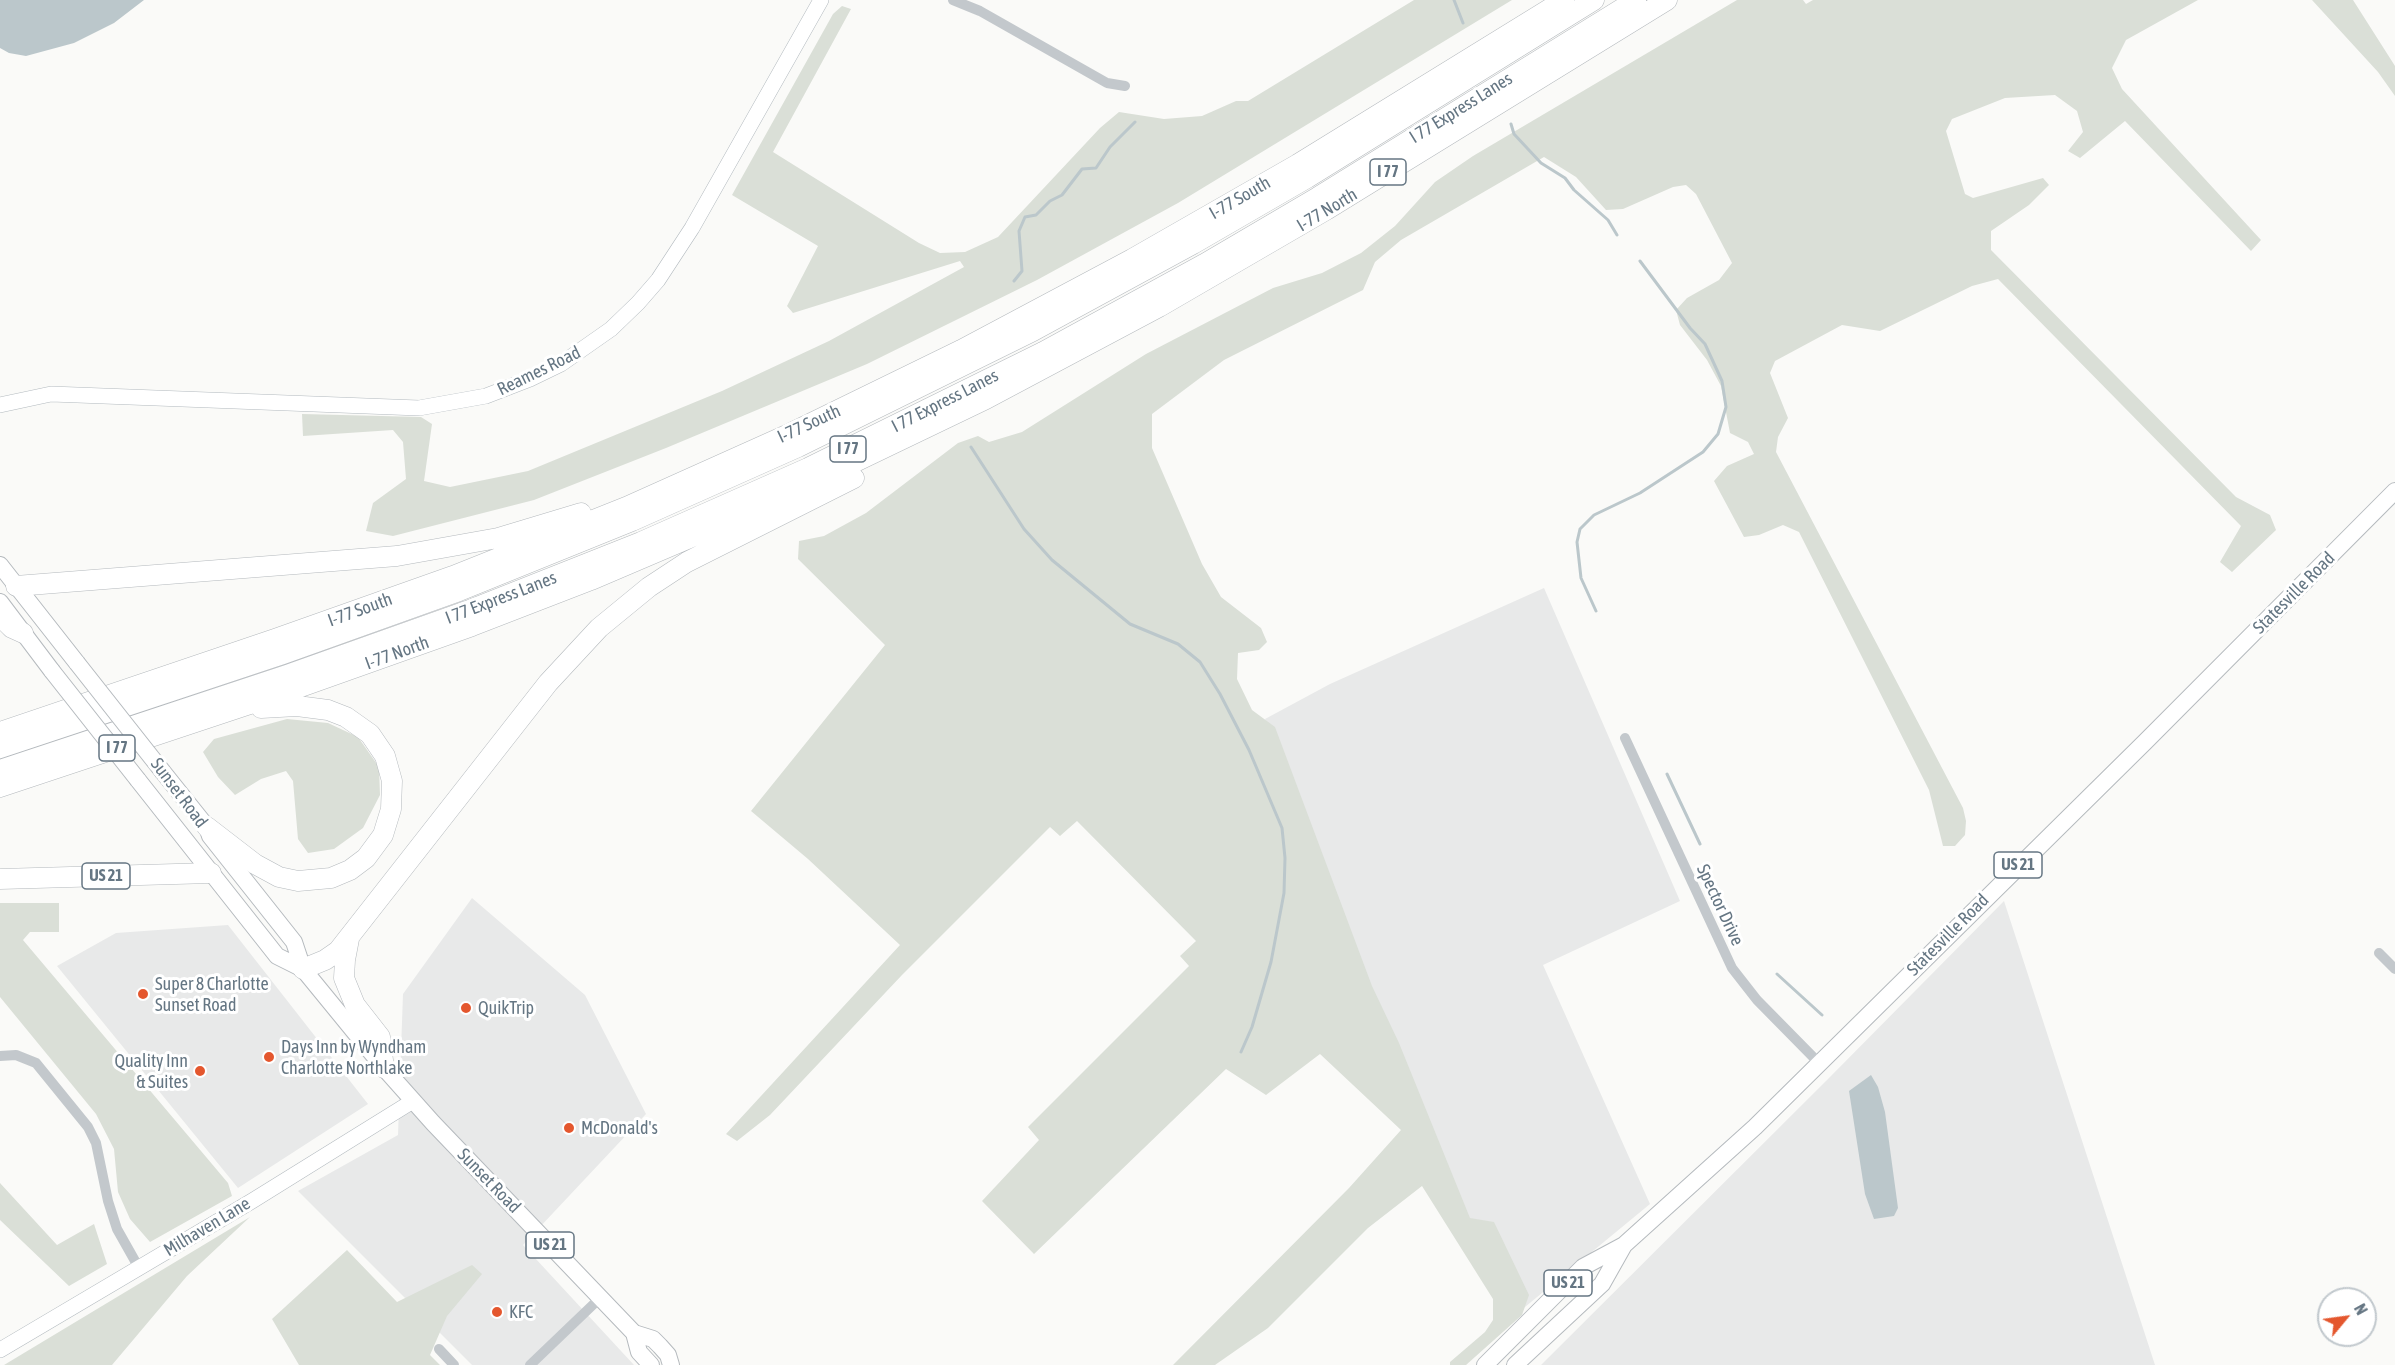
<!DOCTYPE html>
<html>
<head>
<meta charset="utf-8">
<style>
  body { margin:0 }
  #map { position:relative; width:2395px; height:1365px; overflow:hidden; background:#fafaf8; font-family:"Asap Condensed",sans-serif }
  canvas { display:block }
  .north { position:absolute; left:2317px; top:1287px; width:60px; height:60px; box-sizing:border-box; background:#fff; border:2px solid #c1c8cd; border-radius:50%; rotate:61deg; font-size:16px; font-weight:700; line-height:24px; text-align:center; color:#657683 }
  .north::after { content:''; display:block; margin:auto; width:21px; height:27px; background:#e4572e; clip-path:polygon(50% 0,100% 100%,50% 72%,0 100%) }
</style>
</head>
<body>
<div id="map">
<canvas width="2395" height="1365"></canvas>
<div class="north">N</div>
</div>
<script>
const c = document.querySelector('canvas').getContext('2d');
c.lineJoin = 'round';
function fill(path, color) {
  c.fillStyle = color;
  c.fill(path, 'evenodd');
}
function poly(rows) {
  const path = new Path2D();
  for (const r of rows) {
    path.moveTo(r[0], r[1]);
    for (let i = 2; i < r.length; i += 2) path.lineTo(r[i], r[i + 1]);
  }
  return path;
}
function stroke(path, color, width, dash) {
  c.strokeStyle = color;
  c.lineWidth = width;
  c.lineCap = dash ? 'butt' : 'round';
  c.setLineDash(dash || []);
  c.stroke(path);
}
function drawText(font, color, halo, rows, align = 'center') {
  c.font = font + ' "Asap Condensed",sans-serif';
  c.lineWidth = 6;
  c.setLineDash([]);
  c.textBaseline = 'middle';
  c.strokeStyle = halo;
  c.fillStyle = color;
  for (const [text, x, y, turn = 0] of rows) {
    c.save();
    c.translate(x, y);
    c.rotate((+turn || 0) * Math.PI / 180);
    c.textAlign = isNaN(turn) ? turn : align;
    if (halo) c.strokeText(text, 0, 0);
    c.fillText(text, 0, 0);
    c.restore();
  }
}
fill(poly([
  [1544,588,1680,901,1543,965,1650,1204,1508,1321,1388,1038,1265,719,1330,684],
  [472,898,585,995,646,1114,523,1245,634,1365,472,1365,298,1191,398,1135,403,994],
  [2004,901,2155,1365,1541,1365,1827,1080],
  [228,925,368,1104,238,1188,57,966,116,933]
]), '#e8e9e9');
fill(poly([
  [1414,0,1512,0,1178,203,1037,280,867,364,666,448,534,500,393,536,366,531,373,503,406,479,403,442,393,430,303,436,302,414,421,417,432,424,424,481,450,487,528,471,722,391,829,341,964,267,960,261,793,313,787,306,818,246,732,195,833,14,842,6,851,9,773,152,919,243,940,253,965,252,998,237,1100,128,1119,112,1164,119,1202,116,1236,101,1248,101],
  [1737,0,1803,0,1806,4,1813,0,2198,0,2126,40,2112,68,2122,89,2261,240,2251,251,2125,121,2080,158,2068,151,2083,132,2077,111,2055,95,2005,98,1952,119,1946,131,1965,194,1973,198,2043,178,2049,185,2029,205,1991,231,1991,250,2236,497,2270,515,2276,530,2232,572,2220,562,2241,526,1998,279,1972,286,1880,331,1842,325,1775,361,1770,373,1788,418,1778,437,1776,452,1963,808,1966,821,1965,835,1955,846,1943,846,1929,790,1799,532,1783,525,1759,535,1744,537,1714,481,1727,466,1754,454,1748,442,1730,433,1721,386,1707,360,1680,325,1676,310,1687,298,1719,280,1732,263,1696,194,1686,185,1673,187,1623,209,1606,210,1576,177,1544,157,1401,240,1375,262,1363,290,1224,360,1152,414,1152,448,1202,564,1221,597,1261,628,1267,642,1259,650,1238,653,1237,679,1252,710,1275,727,1372,986,1399,1043,1470,1218,1494,1222,1529,1295,1522,1315,1466,1365,1450,1365,1450,1362,1485,1332,1493,1320,1493,1299,1422,1186,1368,1228,1268,1328,1215,1365,1173,1365,1349,1188,1401,1130,1320,1054,1266,1095,1226,1069,1034,1254,982,1201,1039,1140,1028,1127,1189,966,1180,956,1196,941,1077,821,1060,836,1050,827,902,975,770,1115,737,1141,726,1134,900,945,808,859,751,811,885,645,798,559,799,541,824,536,866,513,958,443,978,436,989,442,1022,432,1146,354,1273,288,1322,273,1361,253,1395,226,1435,182,1473,156],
  [2312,0,2353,0,2395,66,2395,96,2378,72],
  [287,719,328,723,358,737,379,767,380,795,363,828,334,849,308,853,298,839,293,781,286,771,261,779,235,795,218,777,203,752,214,739],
  [0,903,59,903,59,932,30,932,23,940,228,1183,232,1196,150,1242,130,1219,118,1192,114,1149,96,1114,0,997],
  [0,1183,57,1245,94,1224,107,1264,69,1286,0,1220],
  [250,1217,187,1276,112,1365,4,1365],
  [347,1250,397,1302,472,1265,482,1274,447,1316,430,1355,440,1365,299,1365,272,1319]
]), '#dadfd7');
fill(poly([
  [0,0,144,0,114,23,74,43,26,56,9,53,0,48],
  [1871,1075,1878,1087,1885,1112,1898,1208,1894,1216,1874,1219,1865,1194,1849,1091]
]), '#bbc7cb');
stroke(poly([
  [1454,0,1463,23],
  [1511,124,1514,134,1541,163,1565,178,1574,190,1608,220,1617,235],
  [1014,281,1022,271,1019,231,1025,217,1036,215,1050,201,1062,195,1082,169,1096,168,1110,147,1135,122],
  [971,447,1024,529,1052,560,1130,624,1178,644,1200,662,1220,694,1249,750,1282,828,1285,858,1284,893,1271,962,1252,1027,1241,1052],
  [1596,611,1581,578,1577,542,1580,529,1594,515,1640,493,1703,452,1718,434,1726,407,1722,381,1705,344,1690,328,1640,261],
  [1667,774,1700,844],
  [1777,974,1822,1015]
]), '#bbc7cb', 3);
const secondary = poly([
  [0,405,51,394,419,408,486,396,530,379,561,364,611,329,638,303,658,280,692,228,821,0],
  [0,1350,252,1201,413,1101]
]);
const primary = poly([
  [0,565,77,663],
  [0,602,52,671],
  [163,772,207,827,210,836,294,942,303,969,384,1068,433,1123,634,1333,653,1339,660,1346,668,1355,671,1365],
  [138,780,277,956,303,969],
  [634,1333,639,1352,651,1365],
  [1485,1365,1583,1267,1624,1245,1755,1127,2145,742,2395,491],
  [1515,1365,1602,1284,1624,1245]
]);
const highway = poly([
  [16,586,397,556,498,538,581,513],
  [0,616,12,628,23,633],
  [0,732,275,639,453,576,626,507,791,433,961,350,1132,259,1298,164,1564,0],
  [0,748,280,655,459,591,632,521,798,447,1033,331,1193,244,1307,178,1594,0],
  [0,770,287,675,467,611,641,542,808,468,1043,352,1204,264,1318,197,1636,0],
  [0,787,292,690,472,626,591,580,755,510,986,399,1159,307,1326,210,1667,0],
  [207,827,255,864,279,877,298,881,331,878,350,870,366,858,383,835,391,809,392,781,385,756,370,734,346,717,328,710,297,706,261,708],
  [0,879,211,873],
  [349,939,345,960,344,978,355,1005,380,1037,384,1068],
  [303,969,325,960,338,951,548,683,599,628,649,587,687,562,854,478]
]);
stroke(secondary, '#b3babf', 16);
stroke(primary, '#b5babe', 18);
stroke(highway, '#b4b9bd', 21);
stroke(poly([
  [953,0,980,11,1107,83,1125,86],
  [1625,738,1732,968,1757,1000,1819,1063],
  [2379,953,2395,969],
  [0,1056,16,1055,36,1063,88,1127,96,1143,108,1201,117,1229,139,1268],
  [439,1349,454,1365],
  [530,1365,600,1298]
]), '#c3c8cc', 10);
stroke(secondary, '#fff', 15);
stroke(primary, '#fff', 16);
stroke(highway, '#fff', 20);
const primaryBridge = poly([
  [77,663,163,772],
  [52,671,138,780]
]);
stroke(primaryBridge, '#b5babe', 18, []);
stroke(primaryBridge, '#fff', 16);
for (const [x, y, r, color] of [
  [143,994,6,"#e4572e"],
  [466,1008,6,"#e4572e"],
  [269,1057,6,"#e4572e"],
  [200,1071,6,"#e4572e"],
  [569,1128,6,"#e4572e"],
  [497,1312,6,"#e4572e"]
]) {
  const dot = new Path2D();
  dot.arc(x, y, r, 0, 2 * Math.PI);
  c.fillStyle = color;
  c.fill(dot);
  stroke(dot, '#fff', 2);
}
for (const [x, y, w] of [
  [1388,172,36],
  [848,449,36],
  [117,748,36],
  [2018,865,48],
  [106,876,48],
  [550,1245,48],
  [1568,1283,48]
]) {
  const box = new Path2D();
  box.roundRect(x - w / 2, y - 13, w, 26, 4.5);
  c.fillStyle = '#fff';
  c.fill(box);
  stroke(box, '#657683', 1.5);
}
drawText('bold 16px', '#657683', null, [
  ["I 77",1388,172],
  ["I 77",848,449],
  ["I 77",117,748],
  ["US 21",2018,865],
  ["US 21",106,876],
  ["US 21",550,1245],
  ["US 21",1568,1283]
]);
drawText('18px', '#657683', '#fff', [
  ["I 77 Express Lanes",1461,108,-32],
  ["I-77 South",1240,198,-30],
  ["I-77 North",1327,210,-31],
  ["Reames Road",539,371,-26],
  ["I 77 Express Lanes",945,401,-27],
  ["I-77 South",809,424,-25],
  ["Statesville Road",2294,593,-45],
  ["I 77 Express Lanes",501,598,-21],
  ["I-77 South",360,610,-20],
  ["I-77 North",397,653,-20],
  ["Sunset Road",179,793,53],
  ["Spector Drive",1720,905,65],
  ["Statesville Road",1948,935,-45],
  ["Sunset Road",489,1181,46],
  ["Milhaven Lane",207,1227,-31]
]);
drawText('18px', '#657683', '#fff', [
  ["Super 8 Charlotte",155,984],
  ["Sunset Road",155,1005],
  ["QuikTrip",478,1008],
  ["Days Inn by Wyndham",281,1047],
  ["Charlotte Northlake",281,1068],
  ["Quality Inn",188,1061,"right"],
  ["& Suites",188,1082,"right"],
  ["McDonald's",581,1128],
  ["KFC",509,1312]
], 'left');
</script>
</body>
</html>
